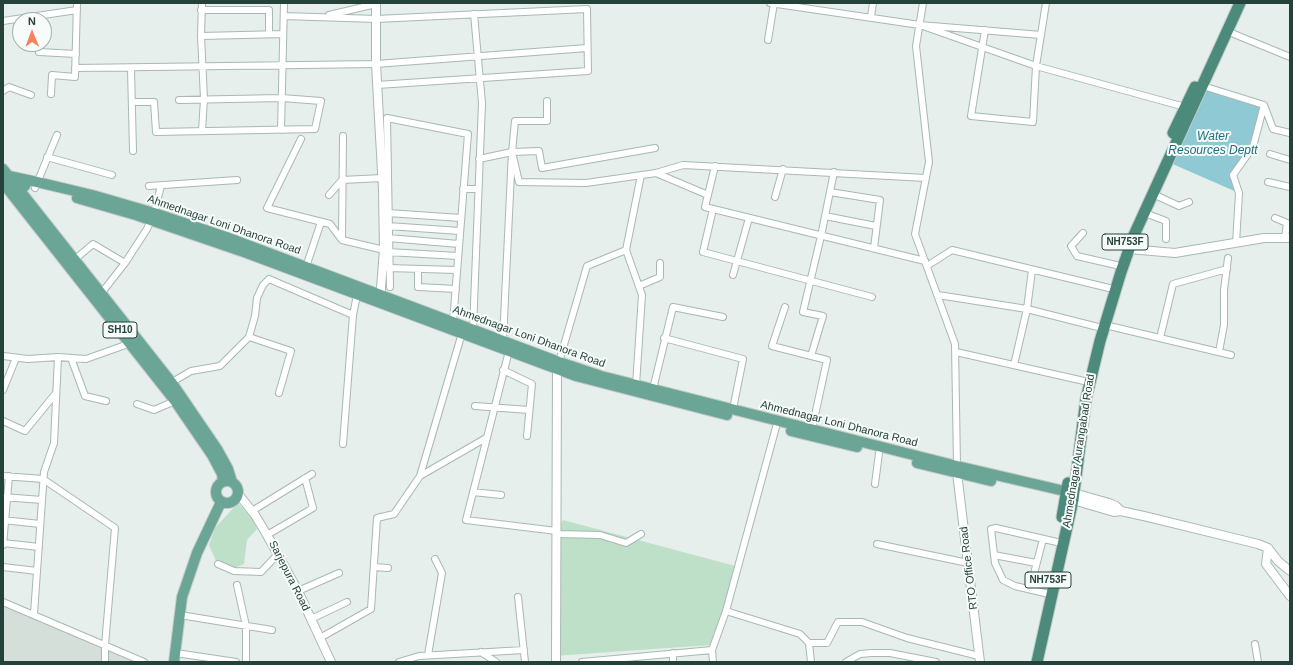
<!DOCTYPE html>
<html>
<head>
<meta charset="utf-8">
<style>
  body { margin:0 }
  #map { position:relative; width:1293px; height:665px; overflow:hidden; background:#e6efeb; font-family:Arial,sans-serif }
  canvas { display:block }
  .frame { position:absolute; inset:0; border:4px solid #24423a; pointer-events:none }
  .north { position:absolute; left:12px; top:12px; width:40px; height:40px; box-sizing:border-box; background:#f7fbf9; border:1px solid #a3b1ad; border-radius:50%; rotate:359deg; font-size:11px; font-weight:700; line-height:16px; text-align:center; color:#24423a }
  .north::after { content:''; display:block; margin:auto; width:14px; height:18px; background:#f4845f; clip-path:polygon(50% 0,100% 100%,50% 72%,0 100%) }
</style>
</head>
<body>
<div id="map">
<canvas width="1293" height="665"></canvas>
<div class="frame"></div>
<div class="north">N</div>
</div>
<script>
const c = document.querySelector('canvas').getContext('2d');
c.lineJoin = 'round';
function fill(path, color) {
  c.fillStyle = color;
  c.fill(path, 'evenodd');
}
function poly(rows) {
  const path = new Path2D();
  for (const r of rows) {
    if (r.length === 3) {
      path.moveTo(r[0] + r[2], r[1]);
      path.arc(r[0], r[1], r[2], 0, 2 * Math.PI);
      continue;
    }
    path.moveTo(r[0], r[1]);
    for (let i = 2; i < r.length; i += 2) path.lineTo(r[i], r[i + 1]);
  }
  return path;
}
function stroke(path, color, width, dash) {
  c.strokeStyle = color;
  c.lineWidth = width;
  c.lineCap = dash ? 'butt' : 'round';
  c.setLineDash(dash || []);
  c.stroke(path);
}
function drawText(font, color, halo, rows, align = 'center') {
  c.font = font + ' Arial,sans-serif';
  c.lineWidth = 4;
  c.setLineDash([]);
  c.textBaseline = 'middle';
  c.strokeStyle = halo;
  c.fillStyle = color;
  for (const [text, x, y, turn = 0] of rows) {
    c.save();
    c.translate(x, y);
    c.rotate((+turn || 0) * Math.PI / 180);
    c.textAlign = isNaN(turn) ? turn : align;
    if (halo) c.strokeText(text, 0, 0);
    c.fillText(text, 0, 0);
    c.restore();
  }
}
fill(poly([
  [3,602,144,662,3,662]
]), '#d4dfda');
fill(poly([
  [238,503,253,520,257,529,247,540,244,564,234,568,216,561,209,545,215,528],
  [563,520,739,567,711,645,554,656,557,531]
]), '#bfe0c8');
fill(poly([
  [1203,86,1264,105,1242,164,1233,175,1239,193,1168,162]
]), '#8ec9d4');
const minor = poly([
  [202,3,201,36,204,99,202,131],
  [770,3,920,25,1041,35],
  [923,3,916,46,929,162,915,234,955,344,957,466],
  [201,10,269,10,269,34],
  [329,15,376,4],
  [284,16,376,19,587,9,588,71,377,85],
  [871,17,873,3],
  [3,21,77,10],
  [920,25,1036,66,1185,107],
  [985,30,971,116,1033,122,1036,66,1046,3],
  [1229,32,1290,57],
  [201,36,283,34],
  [768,40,774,3],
  [39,52,76,54],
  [75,68,376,64,587,48],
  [131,69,133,151],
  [1203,86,1264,105,1273,129,1290,133],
  [3,91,9,87,31,95],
  [51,94,52,75,75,77,77,3],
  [547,101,547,121,515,121,512,152,539,151,542,168,655,148],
  [132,102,154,102,156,132,315,129,321,101,282,98,179,100],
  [281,130,284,3],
  [343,136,342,240,384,250],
  [301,139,267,208,330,224,342,240],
  [512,152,519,182,586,183,656,173,683,165,926,178],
  [1270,154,1290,160],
  [47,157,112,175],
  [479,159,512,152,503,340],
  [715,166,705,207,925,261],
  [656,173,708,195],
  [1268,182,1290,187],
  [149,186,237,180],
  [35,188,57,135],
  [463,189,478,189],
  [830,192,880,200,874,248],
  [1153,194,1179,206,1189,202],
  [329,195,342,180,382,178],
  [775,197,783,169],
  [713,209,703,252,872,297],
  [154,213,161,186],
  [388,213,461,218],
  [1145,213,1166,221,1166,239],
  [825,216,876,226],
  [1275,218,1287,223,1285,238],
  [388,226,460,231],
  [1083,233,1071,246,1077,256,1116,265],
  [388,238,459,244],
  [1236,243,1239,193,1233,175,1253,147,1264,105],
  [626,250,642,295,636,385],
  [388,252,458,256],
  [73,261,93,244,125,263],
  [927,266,952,250,1109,288],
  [306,267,321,222],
  [388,268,457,270],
  [418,269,418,287,456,289],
  [733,275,749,218],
  [639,286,660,277,660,263],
  [390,287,387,118,468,134,453,322],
  [100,295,125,263,147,229,151,220],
  [938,295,1027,309,1098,327],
  [785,307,772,346,827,360,812,429],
  [1105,325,1231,355],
  [473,329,482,103,474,14],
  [249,337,291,351,279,393],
  [664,338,743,359,733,409],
  [1160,338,1173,284,1227,269],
  [509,351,466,520,557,531],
  [956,352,1084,381],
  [1219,352,1224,325,1224,290,1228,258],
  [3,356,28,359,58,357,86,359,131,343],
  [811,356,823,316,803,312,821,236,834,172],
  [71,358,85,396,106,401],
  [559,362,587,266,626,250,641,175],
  [1014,365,1027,309,1032,270],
  [503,370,532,384,527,436],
  [169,384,191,371,220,366,249,337,255,316,257,298,263,285,269,279,353,315],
  [653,389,673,307,723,317],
  [3,390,16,358],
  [137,404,154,410,175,401],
  [475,406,529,410],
  [3,421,25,431,56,393],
  [776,427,726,611,800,634,809,643,811,662],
  [343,444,353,315,357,295],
  [3,476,43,479,115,528,105,645,105,662],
  [420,476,486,438],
  [875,484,879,453],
  [473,492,501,495],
  [3,497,42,500],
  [252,511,312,474],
  [3,520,40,524],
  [557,534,600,535,626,543,641,534],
  [267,535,313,508,305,478],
  [3,543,39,547],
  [877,544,968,563],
  [3,545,9,476],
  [994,555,1036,563],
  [218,564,234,571,261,572,278,554],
  [3,567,37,571],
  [374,567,388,568],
  [237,585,246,626,246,662],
  [1030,589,1043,539],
  [298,591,339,573],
  [1045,593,1015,586,1003,580,995,563,991,529,996,528,1057,542],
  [518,597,525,662],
  [3,602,144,662],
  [34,614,44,472,54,443,58,357],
  [180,615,272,630],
  [311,619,347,602],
  [320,638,371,609,377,518,394,514,420,476,462,333],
  [809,643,827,643,838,622,862,622,907,638,979,656],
  [1255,644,1258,662],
  [712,650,726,611],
  [481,652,496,662],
  [176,653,236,662],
  [673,653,673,662],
  [428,655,442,573,435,559],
  [399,662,419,656,524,650],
  [582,662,712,650,713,662],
  [846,662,860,654,872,653,890,653,936,662]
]);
const tertiary = poly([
  [376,3,376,64,383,190,384,250,380,300],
  [1129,249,1175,253,1264,238,1290,238],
  [957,473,980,662],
  [1074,493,1109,503,1116,506,1121,511],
  [239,495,255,515,267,535,298,591,331,662],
  [1073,500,1114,512,1121,511,1148,517,1258,544,1268,548,1278,561,1290,571],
  [1268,548,1266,564,1290,596],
  [556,662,557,369]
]);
const primary = poly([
  [3,169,172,383,217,449,228,469,232,482],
  [3,178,9,176,37,182,92,195,154,213,226,237,559,362,601,376,957,466,1073,493],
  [3,183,175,401,212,455,222,474,223,482],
  [5,185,15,184,25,186],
  [77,198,136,215,244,252,576,376,727,415],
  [791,431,857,447],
  [917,463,991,481],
  [227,492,11],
  [174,662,182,597,197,553,221,502]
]);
const trunk = poly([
  [1173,133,1195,87],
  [1062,517,1068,483],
  [1037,662,1073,500,1086,399,1100,341,1121,272,1134,235,1240,3]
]);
stroke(minor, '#a8b8b2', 8);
stroke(tertiary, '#a8b8b2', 10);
stroke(primary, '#c2cac8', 12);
stroke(trunk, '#c2cac8', 13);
stroke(minor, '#fff', 6);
stroke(tertiary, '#fff', 8);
stroke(primary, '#6aa596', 10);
stroke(trunk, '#4c8a7c', 11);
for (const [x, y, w] of [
  [1125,242,46],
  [120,330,34],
  [1048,580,46]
]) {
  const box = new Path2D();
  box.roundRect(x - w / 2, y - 8, w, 16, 3);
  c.fillStyle = '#f7fbf9';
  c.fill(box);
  stroke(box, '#24423a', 1);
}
drawText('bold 10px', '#24423a', null, [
  ["NH753F",1125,242],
  ["SH10",120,330],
  ["NH753F",1048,580]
]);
drawText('11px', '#24423a', '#f7fbf9', [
  ["Ahmednagar Loni Dhanora Road",224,225,19],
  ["Ahmednagar Loni Dhanora Road",529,337,20],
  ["Ahmednagar Loni Dhanora Road",839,424,14],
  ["Ahmednagar Aurangabad Road",1079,451,-81],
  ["RTO Office Road",969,568,-97],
  ["Sarjepura Road",289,576,63]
]);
drawText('italic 12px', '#1c6f80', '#f7fbf9', [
  ["Water",1213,137],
  ["Resources Deptt",1213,151]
]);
</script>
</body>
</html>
